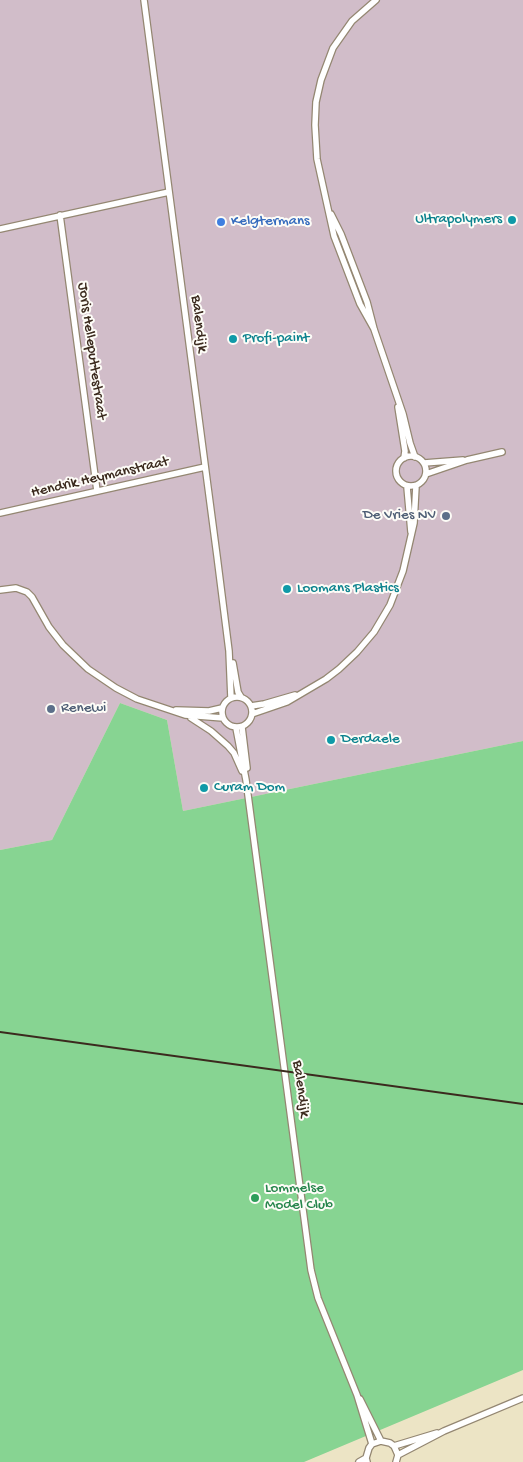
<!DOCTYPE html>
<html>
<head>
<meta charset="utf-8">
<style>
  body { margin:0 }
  canvas { display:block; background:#ece4c5 }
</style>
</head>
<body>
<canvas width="523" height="1462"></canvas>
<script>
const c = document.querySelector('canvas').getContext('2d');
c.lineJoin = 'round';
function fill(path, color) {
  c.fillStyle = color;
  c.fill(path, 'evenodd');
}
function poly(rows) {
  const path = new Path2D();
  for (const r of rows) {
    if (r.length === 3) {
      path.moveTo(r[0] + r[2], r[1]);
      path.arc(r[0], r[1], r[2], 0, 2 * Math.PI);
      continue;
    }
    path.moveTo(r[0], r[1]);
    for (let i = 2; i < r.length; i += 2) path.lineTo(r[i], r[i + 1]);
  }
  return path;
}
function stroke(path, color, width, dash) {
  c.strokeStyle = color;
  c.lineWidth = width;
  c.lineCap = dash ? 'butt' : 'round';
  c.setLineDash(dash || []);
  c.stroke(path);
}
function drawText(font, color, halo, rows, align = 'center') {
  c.font = font + ' "Gochi Hand",sans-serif';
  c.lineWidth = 4;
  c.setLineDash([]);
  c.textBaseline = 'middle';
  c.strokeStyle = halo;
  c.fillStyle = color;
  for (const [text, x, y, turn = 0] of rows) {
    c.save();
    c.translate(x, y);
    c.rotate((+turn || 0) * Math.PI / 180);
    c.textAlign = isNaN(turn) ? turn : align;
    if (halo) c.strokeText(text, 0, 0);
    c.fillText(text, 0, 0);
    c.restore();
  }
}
fill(poly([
  [0,0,523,0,523,741,183,811,167,720,120,703,52,840,0,850]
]), '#d1bdc9');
fill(poly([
  [120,703,167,720,183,811,523,741,523,1370,304,1462,0,1462,0,850,52,840]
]), '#87d492');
const minor = poly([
  [144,0,217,556,229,651,231,698],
  [331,214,341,234,367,302,374,329,403,414,410,443,415,457],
  [60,215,97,491],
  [0,229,169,192],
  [374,329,360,304,334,236,317,159,315,125,316,102,321,80,333,48,352,21,376,0],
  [398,407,405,451,404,458],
  [411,471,15],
  [424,463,463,460],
  [426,474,467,460,502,452],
  [407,487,411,532],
  [0,513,205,467],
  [0,590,16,588,27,592,32,597,49,627,63,645,88,669,116,688,137,699,185,715,223,718],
  [233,663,238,692,241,697],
  [237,712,15],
  [251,706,264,704,295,695],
  [176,710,209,711,222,708],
  [252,714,287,702,326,679,339,669,357,652,374,632,390,605,403,571,414,523,416,486],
  [191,718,211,731,228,746,234,753,242,771],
  [242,727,247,768],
  [236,728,246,780,311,1270,318,1298,357,1395,372,1444],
  [360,1399,381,1441],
  [394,1446,437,1433],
  [398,1455,444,1431,523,1398],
  [359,1462,366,1458],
  [367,1462,366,1458,369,1448,372,1444,381,1441,390,1443,394,1446,398,1455,396,1462]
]);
stroke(minor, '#948772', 8);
stroke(minor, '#fff', 5.5);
stroke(poly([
  [0,1032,523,1104]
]), '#3b2a1e', 2);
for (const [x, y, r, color] of [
  [512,220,5,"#0f9aa8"],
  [221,222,5,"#3f7fe0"],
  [233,339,5,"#0f9aa8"],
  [446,516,5,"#5c6f8a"],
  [287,589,5,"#0f9aa8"],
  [51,709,5,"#5c6f8a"],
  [331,740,5,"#0f9aa8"],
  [204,788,5,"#0f9aa8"],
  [255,1198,5,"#2e9e5b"]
]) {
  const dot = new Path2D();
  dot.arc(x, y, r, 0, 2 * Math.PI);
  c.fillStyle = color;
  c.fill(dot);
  stroke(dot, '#fdfcf7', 2);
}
drawText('15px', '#0d838f', '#fdfcf7', [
  ["Ultrapolymers",502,220,"right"],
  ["Profi-paint",243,339],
  ["Loomans Plastics",297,589],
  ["Derdaele",341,740],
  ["Curam Dom",214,788]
], 'left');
drawText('15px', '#366cbe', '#fdfcf7', [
  ["Kelgtermans",231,222]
], 'left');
drawText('15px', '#3b2a1e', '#fdfcf7', [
  ["Balendijk",198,324,83],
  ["Joris Helleputtestraat",91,351,82],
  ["Hendrik Heymanstraat",100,478,-13],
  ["Balendijk",300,1089,82]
]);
drawText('15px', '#4e5e75', '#fdfcf7', [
  ["De Vries NV",436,516],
  ["Renewi",61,709,"left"]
], 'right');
drawText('15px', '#27864d', '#fdfcf7', [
  ["Lommelse",265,1189],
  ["Model Club",265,1206]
], 'left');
</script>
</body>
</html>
